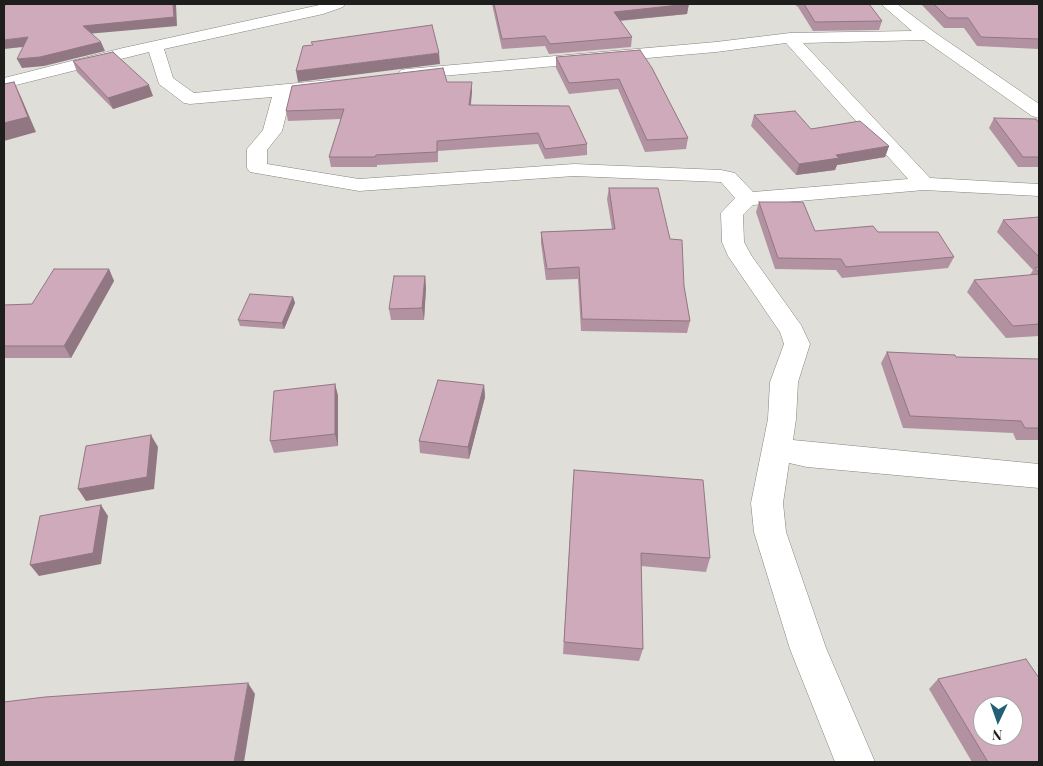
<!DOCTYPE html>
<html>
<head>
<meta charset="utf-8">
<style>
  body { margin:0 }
  #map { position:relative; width:1043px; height:766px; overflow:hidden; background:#dfded9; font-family:"Playfair Display",serif }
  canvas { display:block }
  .frame { position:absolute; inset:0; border:5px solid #1e1e1c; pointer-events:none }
  .north { position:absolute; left:973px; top:696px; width:50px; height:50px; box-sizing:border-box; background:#fff; border:1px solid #a5a5a4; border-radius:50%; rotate:183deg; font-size:14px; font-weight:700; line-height:20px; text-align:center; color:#1e1e1c }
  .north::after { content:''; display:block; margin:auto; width:18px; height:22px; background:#226077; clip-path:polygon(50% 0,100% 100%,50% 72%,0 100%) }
</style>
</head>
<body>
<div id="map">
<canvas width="1043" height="766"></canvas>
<div class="frame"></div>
<div class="north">N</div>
</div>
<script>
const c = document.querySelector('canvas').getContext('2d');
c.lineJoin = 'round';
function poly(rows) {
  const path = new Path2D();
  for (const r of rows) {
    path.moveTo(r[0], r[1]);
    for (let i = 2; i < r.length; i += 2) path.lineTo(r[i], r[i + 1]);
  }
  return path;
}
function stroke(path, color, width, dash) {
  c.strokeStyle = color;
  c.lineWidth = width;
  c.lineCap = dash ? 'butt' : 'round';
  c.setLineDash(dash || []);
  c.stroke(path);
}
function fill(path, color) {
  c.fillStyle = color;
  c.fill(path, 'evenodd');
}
const street = poly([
  [324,4,345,4,343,7,323,14,164,49,173,78,194,93,329,80,335,81,338,85,335,89,291,95,282,131,267,150,267,164,359,179,574,164,721,170,735,173,753,192,908,179,786,43,716,52,407,79,401,78,398,74,401,70,407,69,716,42,790,33,912,31,881,4,897,4,934,32,1039,104,1039,118,1032,116,924,40,803,43,930,178,1039,184,1039,196,924,190,753,205,743,215,744,242,751,255,801,325,810,344,798,382,796,419,793,440,1039,464,1039,488,807,467,789,463,783,503,786,532,826,648,875,762,835,762,790,649,754,532,751,503,768,419,770,382,784,344,780,332,728,256,722,242,721,213,735,198,721,182,574,176,359,191,250,172,247,168,247,149,263,130,272,97,190,104,184,103,159,84,149,52,4,88,4,78,123,48,324,4]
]);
stroke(street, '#84837f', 1);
fill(street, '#fff');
fill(poly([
  [492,4,688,4,687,14,620,21,632,37,631,47,549,54,545,46,502,49],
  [794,4,869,4,882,21,879,30,813,31,798,7],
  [921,4,1039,4,1039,49,977,46,964,28,944,28],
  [556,57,652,68,688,138,686,149,645,152,618,89,569,94,556,68],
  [73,61,153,96,113,109,77,72],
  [447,82,472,92,471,105,587,144,587,155,545,159,538,144,438,151,438,162,377,165,377,167,331,167,329,157,341,119,288,121,286,111],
  [754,115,811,129,889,146,885,157,837,165,835,170,796,175,751,126],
  [994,118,1039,123,1039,167,1018,167,989,128],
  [609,188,670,239,684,286,690,321,687,333,581,331,578,279,546,280,541,243,541,232,612,229,607,199],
  [759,202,815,231,878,232,954,257,948,268,842,278,836,270,775,269,756,212],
  [1039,217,1039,336,1006,338,967,292,974,280,1030,275,1033,270,997,232,1003,220],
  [109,269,114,281,71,358,4,358,4,305,32,304],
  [425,276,426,288,424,320,391,320,389,309],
  [293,297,295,303,284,329,240,326,238,320],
  [887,352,956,357,1039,359,1039,440,1016,440,1013,433,903,428,881,363],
  [335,384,338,396,338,446,274,453,270,441],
  [484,385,485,397,469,459,420,453,419,441],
  [573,484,710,558,706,572,641,566,643,649,639,661,563,654],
  [938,679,1039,762,972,762,929,689]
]), '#b292a0');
fill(poly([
  [173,4,176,4,177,26,87,34,83,26],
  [689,4,687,14,614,21,614,12],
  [28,37,32,46,4,49,4,40],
  [101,42,105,51,44,66,22,68,17,59],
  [439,53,440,64,298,82,296,71],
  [14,82,21,97,36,132,4,141,4,123],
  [472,82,472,92,469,115,469,105],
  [149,85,153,96,113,109,108,98],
  [889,146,885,157,837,165,835,170,796,175,799,164,836,155],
  [109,269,114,281,71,358,64,346],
  [425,276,426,288,424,320,422,308],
  [293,297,295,303,284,329,282,323],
  [335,384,338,396,338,446,335,434],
  [484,385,485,397,469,459,468,447],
  [151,435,158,447,154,489,86,501,78,489],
  [101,505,108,516,101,564,39,576,30,565],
  [248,683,255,694,244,762,234,762]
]), '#917782');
const building = poly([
  [7,4,173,4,174,17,83,26,101,42,40,57,17,59,28,37,4,40,4,6,7,4],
  [494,4,689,4,614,12,632,37,550,44,545,36,502,39,494,4],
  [804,4,869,4,882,21,815,22,804,4],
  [934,4,1039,4,1039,39,981,37,968,18,948,18,934,4],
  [432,25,439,53,296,71,303,46,313,45,311,42,432,25],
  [640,50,652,68,688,138,647,140,619,79,569,83,556,57,640,50],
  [113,52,149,85,108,98,73,61,113,52],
  [443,68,447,82,472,82,469,105,569,106,587,144,545,149,538,133,437,141,437,152,376,155,375,157,329,157,344,109,286,111,292,86,443,68],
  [14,82,28,117,4,123,4,84,14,82],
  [795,111,811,129,860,121,889,146,836,155,839,158,799,164,754,115,795,111],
  [994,118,1036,119,1039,123,1039,157,1023,157,994,118],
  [609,188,658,188,670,239,682,240,684,286,690,321,582,319,579,267,547,269,541,232,615,229,609,188],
  [759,202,803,202,815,231,873,226,878,232,938,232,954,257,846,267,841,259,778,258,759,202],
  [1039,217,1039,257,1003,220,1039,217],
  [1039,267,1039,273,1035,268,1039,267],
  [54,269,109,269,64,346,4,346,4,305,32,304,54,269],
  [1039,274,1039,324,1013,326,974,280,1039,274],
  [394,276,425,276,422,308,389,309,394,276],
  [250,294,293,297,282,323,238,320,250,294],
  [887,352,955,355,956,357,1039,359,1039,428,1025,428,1021,421,910,416,887,352],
  [438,380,484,385,468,447,419,441,438,380],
  [335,384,335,434,270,441,274,391,335,384],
  [151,435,147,477,78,489,86,446,151,435],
  [574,470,703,480,710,558,641,553,643,649,564,642,574,470],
  [101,505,93,553,30,565,40,516,101,505],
  [1026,659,1039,678,1039,762,988,762,938,679,1026,659],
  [983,706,1013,706,1013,736,983,736,983,706],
  [248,683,234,762,4,762,4,702,45,697,248,683]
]);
fill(building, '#cfaaba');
stroke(building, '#917782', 1);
</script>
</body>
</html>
